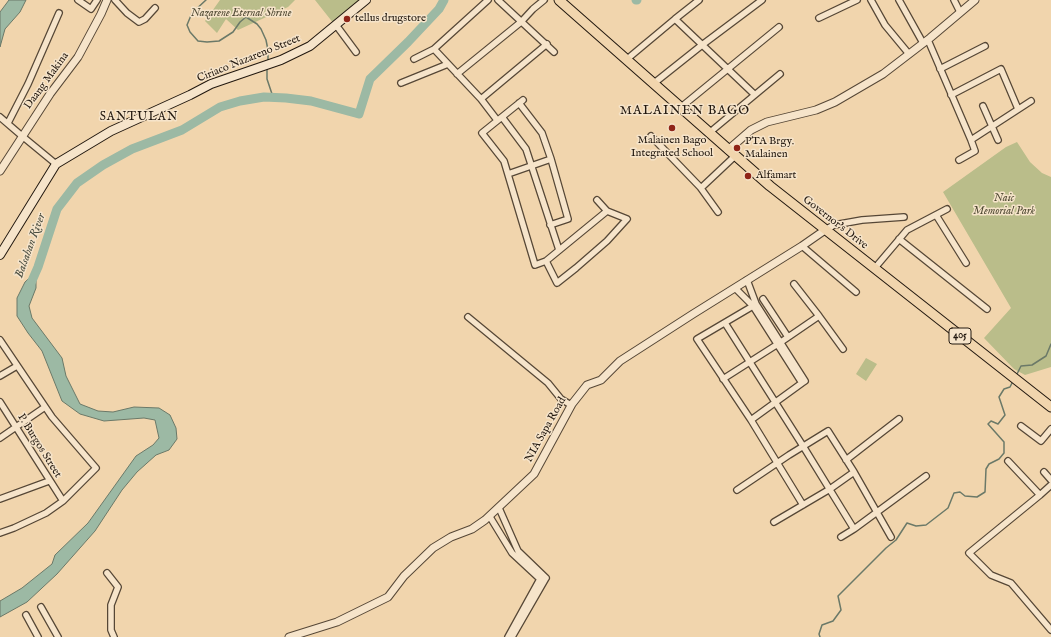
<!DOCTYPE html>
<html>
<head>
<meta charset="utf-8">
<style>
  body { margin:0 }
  canvas { display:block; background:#f1d5ad }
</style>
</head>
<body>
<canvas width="1051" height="637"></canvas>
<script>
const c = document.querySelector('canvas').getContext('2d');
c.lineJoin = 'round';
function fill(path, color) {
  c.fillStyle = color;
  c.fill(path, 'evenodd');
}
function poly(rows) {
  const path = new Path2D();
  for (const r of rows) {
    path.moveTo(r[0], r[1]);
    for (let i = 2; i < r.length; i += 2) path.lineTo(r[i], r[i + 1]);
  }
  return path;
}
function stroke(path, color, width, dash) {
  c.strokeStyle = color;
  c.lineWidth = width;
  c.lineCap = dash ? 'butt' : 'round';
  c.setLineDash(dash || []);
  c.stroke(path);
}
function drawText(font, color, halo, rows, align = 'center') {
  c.font = font + ' "IM FELL English",serif';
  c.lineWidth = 3;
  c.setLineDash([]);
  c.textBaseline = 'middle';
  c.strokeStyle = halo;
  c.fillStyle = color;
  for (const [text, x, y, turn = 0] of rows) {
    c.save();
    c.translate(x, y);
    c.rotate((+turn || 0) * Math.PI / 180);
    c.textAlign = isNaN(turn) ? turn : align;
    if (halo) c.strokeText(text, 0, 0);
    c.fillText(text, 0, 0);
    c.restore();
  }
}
fill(poly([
  [220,0,295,0,288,7,238,30,226,19,217,33,205,21],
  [315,0,361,0,334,24],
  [1017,142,1030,162,1042,173,1051,177,1051,367,1025,375,1014,369,984,338,1011,308,943,192,1006,147],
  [866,358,877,364,866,381,856,374]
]), '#babd8a');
const water = poly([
  [9,0,26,0,20,12,5,29,0,47,0,12,9,0],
  [36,272,36,288,29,306,32,318,62,358,66,376,80,404,98,411,113,412,134,407,159,408,170,415,176,428,177,439,169,450,156,455,137,472,122,490,95,531,57,574,27,602,0,617,0,601,22,588,52,564,55,555,88,523,136,456,153,445,159,438,155,420,144,418,104,421,80,414,62,401,42,351,28,333,17,316,17,298,25,282,36,272]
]);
fill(water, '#9cb9a4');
stroke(water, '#6b7968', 1);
stroke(poly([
  [206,0,192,13,187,25,190,32,198,41,207,42,219,41,233,32,240,22,246,17,257,24,261,29,266,40,268,50,268,61],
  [267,67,267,79,273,97],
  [1016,376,1021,366,1032,365,1046,356,1051,344],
  [820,637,819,634,822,625,833,621,841,610,838,596,886,548,896,540,907,523,916,526,926,525,948,508,954,493,960,492,965,496,977,497,985,492,986,469,989,464,999,459,1004,453,1004,442,988,424,991,421,998,424,1005,415,999,397,1004,389,1010,387,1013,381]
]), '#6b7968', 1.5);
stroke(poly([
  [636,0,637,0],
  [31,283,38,267,57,209,77,183,103,165,132,149,182,130,220,107,240,101,264,97,286,98,311,101,359,114,370,79,408,42,439,9,444,0]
]), '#9cb9a4', 9);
const minor = poly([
  [78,0,91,9,97,0],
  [115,0,127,13,139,22,145,19,155,8],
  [498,0,554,52],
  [871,0,885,25,909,54],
  [899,0,923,43],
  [954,0,960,12],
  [819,18,857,0],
  [675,19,754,94],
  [336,25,356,52],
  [928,40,971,140,1031,101],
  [434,49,481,99,497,120],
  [414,59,434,49,488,0],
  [626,60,675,19,699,0],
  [940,69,985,46],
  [457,74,521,22,533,9,544,0],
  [401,83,448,64],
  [653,84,702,45,762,0],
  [951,95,1001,69,1018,109],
  [481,99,547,44],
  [523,100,482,133,504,161,535,265,546,261,607,211],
  [519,103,542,133,551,159,568,219,550,225],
  [983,106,998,140],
  [680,108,779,27],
  [0,117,22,136,56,164],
  [502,117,526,149,559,250],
  [8,123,28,84,59,13],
  [709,133,780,74],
  [651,136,701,188,735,156],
  [959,160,975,151,971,140],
  [508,174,551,159],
  [700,187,718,212],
  [936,215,966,263],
  [825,230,834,225,862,220,904,217],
  [899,239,987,309],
  [802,246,856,292],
  [546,261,557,283,576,268,607,241,627,219,607,211,597,200],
  [874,269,907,230,947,209],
  [747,280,756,304,805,381,802,383,753,306,756,304],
  [735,288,753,306,697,339,751,420,802,383],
  [763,299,788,337],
  [819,316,843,349],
  [468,317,548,383,561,399,571,405],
  [725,323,803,446,854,529],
  [0,340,52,417,96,468,63,501,46,513,14,528,0,533],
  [0,376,17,366],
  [723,379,781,342,819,316,794,284],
  [0,402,63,501],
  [751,420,803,505],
  [1021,426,1041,441,1051,429],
  [0,438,45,407],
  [846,460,899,419],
  [1008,461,1040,495,1051,485],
  [1044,472,1051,480],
  [737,490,789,455,828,431,854,472,891,537],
  [1040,495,969,553,991,575,1011,583,1051,630],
  [0,499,49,481],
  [499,508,518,551,546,578],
  [490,517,512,553,540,579],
  [774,522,830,489,854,472],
  [841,537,854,529,926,476],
  [107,573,118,587,111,605,111,630,114,637],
  [41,607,58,637],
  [26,615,38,637],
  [508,637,540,579],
  [512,637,546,578]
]);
const tertiary = poly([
  [728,150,751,130,767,122,816,110,835,102,883,74,930,38,975,0],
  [0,171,50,94,78,57,101,14,107,0],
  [289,637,337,622,388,597,404,576,433,548,451,537,472,529,485,520,534,474,572,404,587,385,601,380,620,361,693,314,802,246,825,230]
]);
const secondary = poly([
  [0,255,56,164,111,131,190,95,211,84,281,60,310,46,366,0]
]);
const primary = poly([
  [559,0,770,186,1051,407]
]);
stroke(minor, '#564736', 8);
stroke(tertiary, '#564736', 9);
stroke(secondary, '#22180f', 10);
stroke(primary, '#22180f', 11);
stroke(minor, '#f6e4ca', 5.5);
stroke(tertiary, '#f6e4ca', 7);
stroke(secondary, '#f6e4ca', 8);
stroke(primary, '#f1d5ad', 9);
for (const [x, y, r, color] of [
  [347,19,4,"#8f2418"],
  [672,128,4,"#8f2418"],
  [737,148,4,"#8f2418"],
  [748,176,4,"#8f2418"]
]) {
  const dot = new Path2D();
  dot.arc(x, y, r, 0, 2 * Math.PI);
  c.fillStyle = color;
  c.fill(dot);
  stroke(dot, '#f6e4ca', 1.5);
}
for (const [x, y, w] of [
  [960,336,22]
]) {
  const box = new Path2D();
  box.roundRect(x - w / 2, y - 8, w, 16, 3);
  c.fillStyle = '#f6e4ca';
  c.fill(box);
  stroke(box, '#22180f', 1);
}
drawText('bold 10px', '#22180f', null, [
  ["405",960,336]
]);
drawText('italic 11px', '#504a34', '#f6e4ca', [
  ["Nazarene Eternal Shrine",241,14],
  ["Naic",1004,199],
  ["Memorial Park",1004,212]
]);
drawText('11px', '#22180f', '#f6e4ca', [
  ["tellus drugstore",355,19],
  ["Malainen Bago",672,141,"center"],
  ["Integrated School",672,154,"center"],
  ["PTA Brgy.",745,142],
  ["Malainen",745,155],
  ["Alfamart",756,176]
], 'left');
drawText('11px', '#22180f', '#f6e4ca', [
  ["Ciriaco Nazareno Street",249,59,-22],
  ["Daang Makina",47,81,-54],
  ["Governor's Drive",835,223,38],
  ["NIA Sapa Road",546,430,-61],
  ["P. Burgos Street",39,446,58]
]);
c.letterSpacing = '1px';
drawText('12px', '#22180f', '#f6e4ca', [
  ["SANTULAN",139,118]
]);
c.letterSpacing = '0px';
drawText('italic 12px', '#4d5043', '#f6e4ca', [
  ["Balsahan River",31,246,-70]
]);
c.letterSpacing = '1px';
drawText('13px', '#22180f', '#f6e4ca', [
  ["MALAINEN BAGO",685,111]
]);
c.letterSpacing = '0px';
</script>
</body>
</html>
